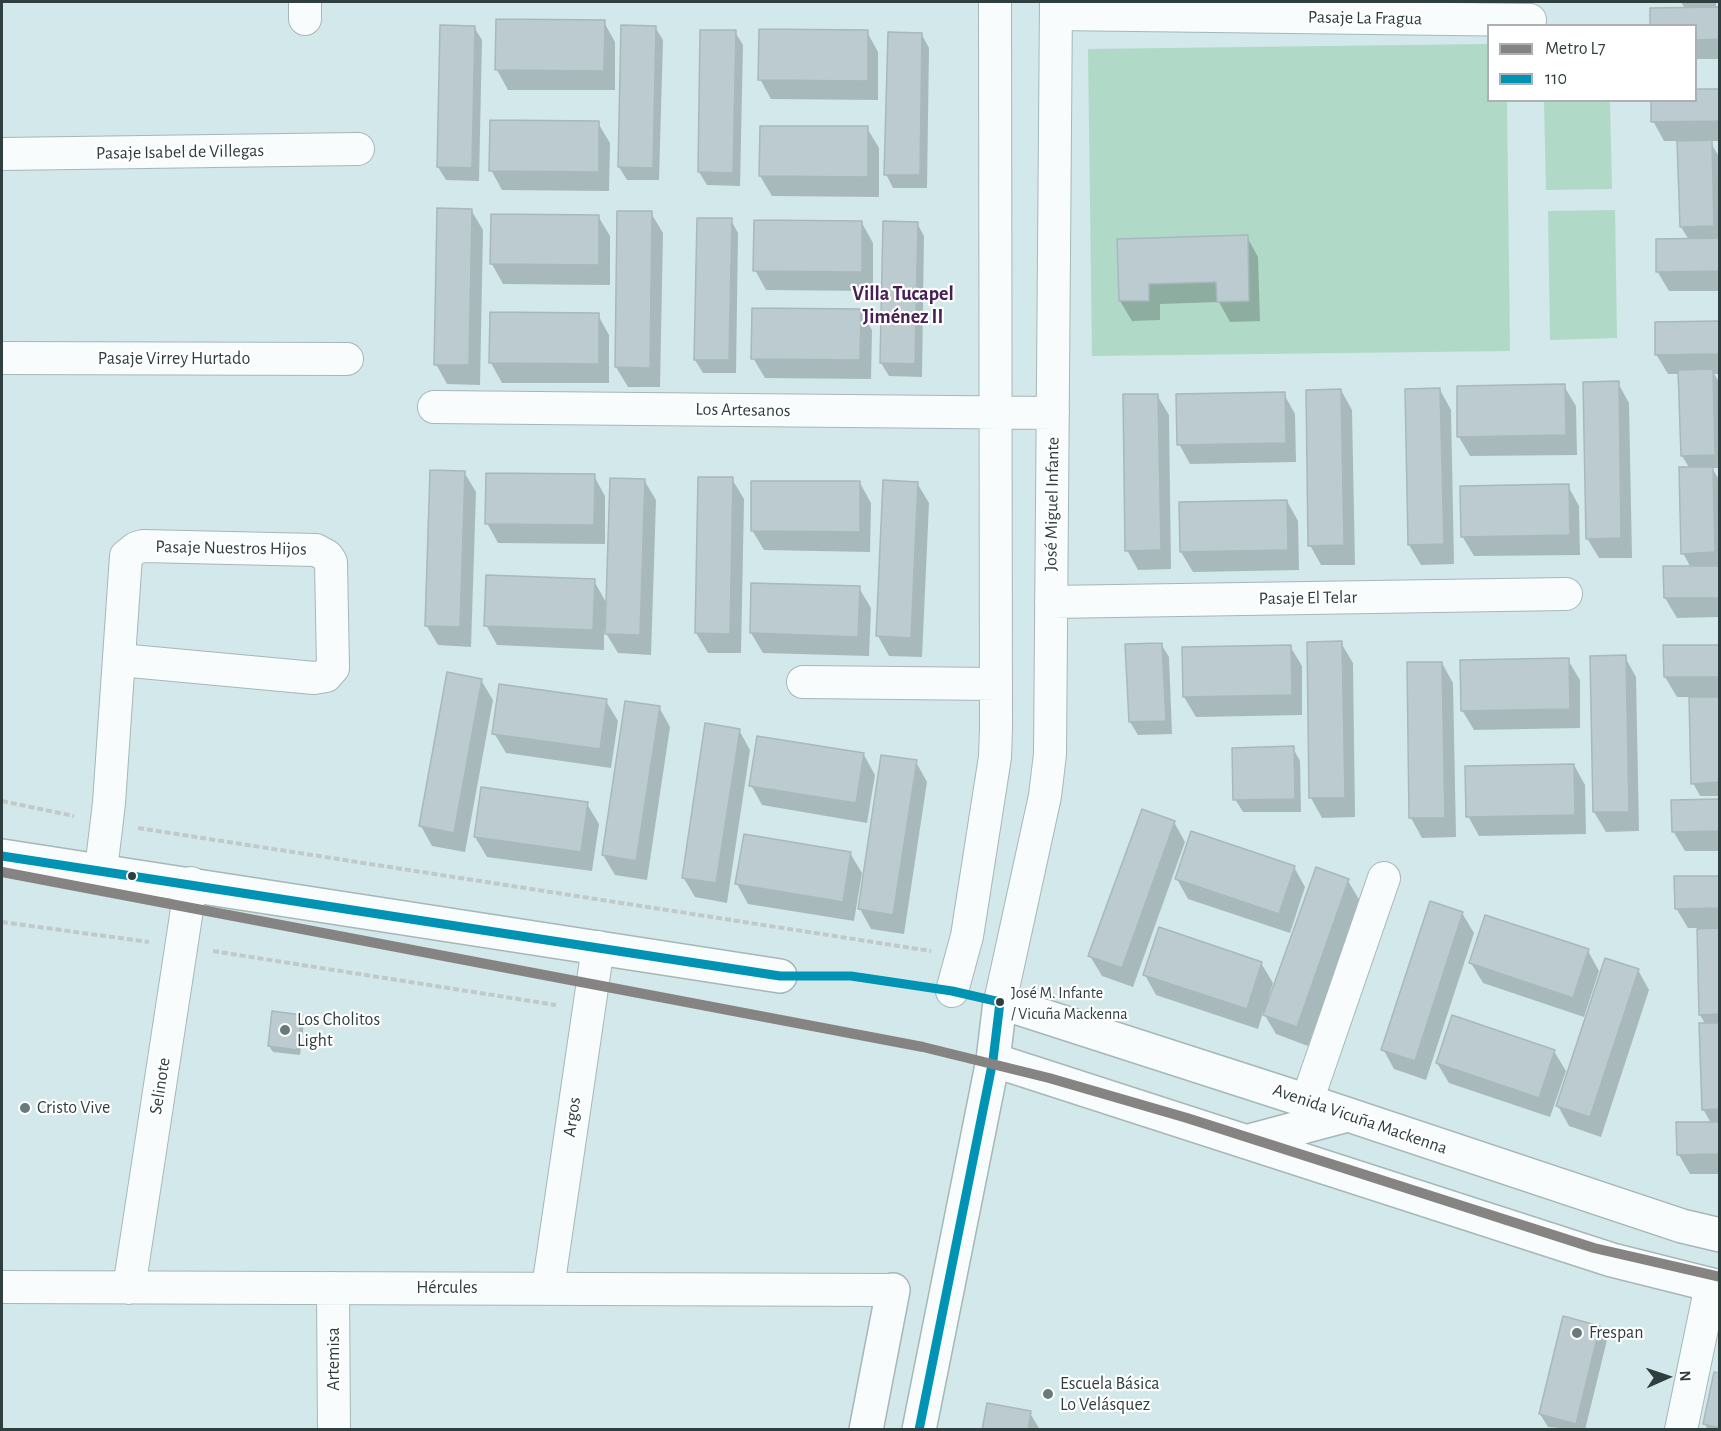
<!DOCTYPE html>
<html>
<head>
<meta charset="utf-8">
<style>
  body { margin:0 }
  #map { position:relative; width:1721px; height:1431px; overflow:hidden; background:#d2e8ea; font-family:"Alegreya Sans",sans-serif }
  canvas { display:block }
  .frame { position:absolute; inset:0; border:3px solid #2f3f40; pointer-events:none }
  .legend { position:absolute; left:1487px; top:24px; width:210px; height:78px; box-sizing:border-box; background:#fff; border:2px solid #acb2b3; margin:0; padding:8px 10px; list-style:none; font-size:18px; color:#2f3f40 }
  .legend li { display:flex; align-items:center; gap:12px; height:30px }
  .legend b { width:30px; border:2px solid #acb2b3 }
  .north { position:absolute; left:1637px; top:1347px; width:60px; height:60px; -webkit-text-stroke:4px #fff; paint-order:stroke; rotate:87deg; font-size:16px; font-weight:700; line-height:24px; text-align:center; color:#2f3f40 }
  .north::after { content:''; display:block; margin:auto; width:21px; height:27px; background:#2f3f40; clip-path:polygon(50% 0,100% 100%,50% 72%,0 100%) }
</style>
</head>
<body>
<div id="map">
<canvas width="1721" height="1431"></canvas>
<div class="frame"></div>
<ul class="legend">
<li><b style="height:8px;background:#868383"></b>Metro L7</li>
<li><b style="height:8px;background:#0093b3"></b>110</li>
</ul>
<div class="north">N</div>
</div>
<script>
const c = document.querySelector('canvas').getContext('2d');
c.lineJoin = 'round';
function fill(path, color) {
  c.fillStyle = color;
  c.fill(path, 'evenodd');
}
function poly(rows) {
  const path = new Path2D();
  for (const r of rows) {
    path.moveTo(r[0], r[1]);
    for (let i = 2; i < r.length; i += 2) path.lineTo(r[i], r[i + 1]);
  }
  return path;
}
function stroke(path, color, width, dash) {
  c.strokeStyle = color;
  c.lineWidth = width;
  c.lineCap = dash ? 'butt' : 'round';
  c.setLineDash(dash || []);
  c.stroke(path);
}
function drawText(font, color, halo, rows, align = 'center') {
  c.font = font + ' "Alegreya Sans",sans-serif';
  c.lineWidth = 4.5;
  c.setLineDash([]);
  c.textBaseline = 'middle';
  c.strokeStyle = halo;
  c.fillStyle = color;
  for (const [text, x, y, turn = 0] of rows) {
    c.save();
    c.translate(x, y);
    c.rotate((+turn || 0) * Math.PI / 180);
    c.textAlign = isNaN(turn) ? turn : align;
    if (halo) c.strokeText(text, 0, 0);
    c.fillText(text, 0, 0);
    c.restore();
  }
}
fill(poly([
  [1488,44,1488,100,1507,101,1510,351,1092,356,1088,49],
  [1544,101,1610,101,1612,189,1546,190],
  [1615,210,1617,338,1550,340,1548,211]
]), '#b0d9c8');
fill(poly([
  [1681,2,1716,2,1716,9,1720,9,1720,59,1696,59,1696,26],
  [604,22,615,42,615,90,508,90,497,70],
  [442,27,474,27,482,40,479,181,446,180,438,167],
  [655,27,663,40,659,180,627,180,619,167],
  [735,32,743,45,740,186,707,185,699,172],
  [867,32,878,52,878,100,771,99,760,79],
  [922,35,929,48,927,188,893,188,886,174],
  [1720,90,1720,141,1710,141,1718,155,1720,291,1669,291,1657,271,1689,240,1681,227,1679,141,1664,141,1653,121,1696,100,1696,91],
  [598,123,610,143,609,191,502,190,491,170],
  [867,128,879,148,879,197,772,196,760,176],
  [471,210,483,230,480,385,447,384,436,364],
  [651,213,663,233,660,387,628,387,616,367],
  [598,216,610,236,610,285,503,284,492,264],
  [731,220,738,233,736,373,703,373,695,360],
  [862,223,873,243,873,291,766,290,755,270],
  [917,223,924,236,922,377,889,376,881,363],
  [1247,237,1258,257,1260,321,1230,322,1219,302,1160,304,1160,320,1132,321,1120,301,1119,240],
  [860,310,872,330,871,379,765,378,753,358],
  [598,315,609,335,609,383,502,383,491,363],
  [1720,323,1720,374,1714,374,1720,383,1720,468,1712,468,1720,481,1720,617,1677,618,1665,598,1665,568,1691,568,1683,553,1690,469,1682,456,1680,374,1668,374,1656,354],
  [1618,383,1629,403,1632,558,1599,558,1587,538],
  [1564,386,1576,406,1577,455,1470,456,1459,437],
  [1341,390,1352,410,1355,565,1321,565,1310,545],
  [1440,390,1451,410,1454,564,1421,565,1409,545],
  [1284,394,1295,414,1296,462,1190,464,1179,444],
  [1157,395,1169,415,1171,569,1138,570,1127,550],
  [464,472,476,492,471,647,438,645,426,625],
  [594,476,605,496,605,544,498,543,487,523],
  [732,479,744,499,741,653,708,653,696,633],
  [644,480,656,500,651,655,618,653,604,630,604,650,497,645,486,625,594,581,607,604],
  [860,483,871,503,870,552,764,550,752,530],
  [917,483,929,503,922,657,889,656,878,636],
  [1568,486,1579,506,1580,555,1474,556,1462,536],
  [1287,501,1298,521,1299,570,1193,572,1181,552],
  [859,588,871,608,869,656,763,653,751,633],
  [1341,643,1353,663,1355,817,1322,818,1311,798],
  [1161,644,1169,657,1172,734,1138,735,1130,722],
  [1290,646,1302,666,1302,715,1196,717,1184,697],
  [1720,646,1720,796,1700,796,1693,783,1690,697,1677,697,1665,677],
  [1625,657,1636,677,1639,831,1606,832,1594,812],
  [1568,660,1580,680,1580,728,1474,730,1462,710],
  [1442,663,1453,683,1456,837,1422,838,1411,818],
  [481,680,493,700,465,852,432,846,421,826],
  [606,701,618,721,611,768,506,753,494,733],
  [659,707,670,727,647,880,615,875,603,855],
  [739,730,750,750,727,903,695,897,683,877],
  [1293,748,1300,761,1301,812,1243,812,1235,799],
  [864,755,875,775,867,823,762,805,751,785],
  [916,762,927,782,904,934,871,929,860,909],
  [1574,765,1585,785,1586,834,1479,836,1468,816],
  [1720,801,1720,851,1685,851,1673,831],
  [587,804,599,824,592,871,487,857,475,837],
  [1174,822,1185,842,1133,987,1102,976,1090,956],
  [850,853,862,873,854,921,748,904,737,884],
  [1294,867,1305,887,1290,933,1188,899,1177,879],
  [1720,877,1720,1174,1690,1174,1679,1155,1711,1123,1703,1109,1706,1025,1700,1015,1698,928,1688,928,1676,908],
  [1348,881,1360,901,1308,1046,1276,1034,1263,1012,1258,1029,1156,995,1145,975,1261,963,1273,983,1268,999,1270,999],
  [1462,913,1474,933,1426,1080,1394,1069,1383,1049],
  [1588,951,1599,971,1584,1017,1483,983,1471,963],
  [1638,970,1649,990,1601,1137,1569,1126,1558,1106],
  [301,1016,304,1022,300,1055,273,1052,269,1046],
  [1554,1051,1566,1071,1550,1117,1449,1083,1437,1063],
  [1599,1327,1607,1340,1585,1430,1548,1427,1540,1414],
  [1720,1375,1720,1430,1708,1430,1705,1424],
  [1030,1413,1040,1430,983,1430]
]), '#0003');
const building = poly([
  [1720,7,1720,39,1696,40,1696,26,1650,26,1650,8,1720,7],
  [496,19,605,20,604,71,495,70,496,19],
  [440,25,475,26,472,168,437,167,440,25],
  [621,25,656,26,653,168,618,167,621,25],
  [759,29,868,30,868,81,758,80,759,29],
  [700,30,736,30,733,173,698,172,700,30],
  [888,32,922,33,920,175,884,175,888,32],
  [1696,89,1720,89,1720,121,1651,122,1651,100,1696,100,1696,89],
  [490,120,599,121,599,172,489,171,490,120],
  [760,126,868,126,868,177,759,176,760,126],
  [1712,140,1714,226,1680,227,1677,141,1712,140],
  [437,208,472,209,469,365,434,365,437,208],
  [617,211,652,211,650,368,615,367,617,211],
  [491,214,599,215,599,265,490,264,491,214],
  [697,218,732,218,729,360,694,360,697,218],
  [754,220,862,221,862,272,753,271,754,220],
  [883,221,918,222,915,364,880,363,883,221],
  [1248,235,1249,301,1217,302,1216,282,1149,284,1149,301,1119,301,1117,239,1248,235],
  [1720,238,1720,271,1656,272,1656,239,1720,238],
  [752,308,861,309,860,360,751,359,752,308],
  [490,312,599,313,599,364,489,363,490,312],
  [1720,321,1720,354,1655,355,1655,322,1720,321],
  [1713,369,1715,455,1681,456,1678,370,1713,369],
  [1619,381,1621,538,1586,539,1583,382,1619,381],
  [1565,384,1566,435,1457,437,1457,386,1565,384],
  [1440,388,1444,544,1408,545,1405,389,1440,388],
  [1341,389,1344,545,1308,546,1306,390,1341,389],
  [1285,392,1286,443,1177,445,1176,394,1285,392],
  [1123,394,1158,394,1161,550,1125,551,1123,394],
  [1679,467,1713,467,1715,552,1681,554,1679,467],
  [430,470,465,471,460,627,425,626,430,470],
  [486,473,595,474,594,525,485,524,486,473],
  [698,477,733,477,730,634,695,633,698,477],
  [610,478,645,479,640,635,605,634,610,478],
  [883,480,918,482,911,638,876,636,883,480],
  [751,481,860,481,860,532,751,531,751,481],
  [1569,484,1570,535,1461,537,1460,486,1569,484],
  [1287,500,1288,550,1180,552,1179,502,1287,500],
  [1663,566,1720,566,1720,598,1664,598,1663,566],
  [486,575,595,579,593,630,484,626,486,575],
  [751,583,860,586,858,637,750,633,751,583],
  [1342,641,1345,798,1309,798,1307,642,1342,641],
  [1162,643,1166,721,1129,722,1125,644,1162,643],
  [1291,645,1292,695,1183,697,1182,647,1291,645],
  [1663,645,1720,645,1720,677,1664,677,1663,645],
  [1626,655,1629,812,1593,812,1590,656,1626,655],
  [1569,658,1570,709,1461,711,1460,660,1569,658],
  [1407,662,1442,662,1445,818,1409,818,1407,662],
  [447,672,482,679,454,833,419,826,447,672],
  [499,684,607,699,600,749,492,734,499,684],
  [1689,697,1720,697,1720,782,1691,784,1689,697],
  [625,701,660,706,636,861,602,855,625,701],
  [705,723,740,729,716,883,682,878,705,723],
  [757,736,864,753,856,803,749,786,757,736],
  [1294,746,1295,799,1233,800,1232,748,1294,746],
  [881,755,917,760,893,915,858,909,881,755],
  [1574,764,1575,815,1466,817,1465,766,1574,764],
  [481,787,588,802,581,852,474,837,481,787],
  [1720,799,1720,831,1672,832,1671,800,1720,799],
  [1142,809,1175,821,1122,968,1088,956,1142,809],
  [1191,831,1295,866,1279,914,1175,879,1191,831],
  [744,834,851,852,843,902,735,884,744,834],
  [1316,867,1349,879,1297,1027,1263,1015,1316,867],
  [1674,876,1720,876,1720,908,1675,909,1674,876],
  [1430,901,1463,912,1415,1061,1381,1050,1430,901],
  [1485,915,1589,949,1573,998,1469,963,1485,915],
  [1159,927,1262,962,1247,1009,1143,975,1159,927],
  [1720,928,1720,1014,1699,1015,1697,929,1720,928],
  [1605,958,1639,969,1590,1117,1556,1106,1605,958],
  [272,1011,302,1015,297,1050,268,1046,272,1011],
  [1452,1015,1555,1050,1539,1098,1436,1063,1452,1015],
  [1699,1023,1720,1023,1720,1109,1702,1110,1699,1023],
  [1676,1122,1720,1122,1720,1154,1677,1155,1676,1122],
  [1563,1316,1600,1326,1576,1424,1539,1414,1563,1316],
  [1714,1372,1720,1373,1720,1428,1703,1424,1714,1372],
  [987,1403,1031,1411,1028,1430,982,1430,987,1403]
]);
fill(building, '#bbcbcf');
stroke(building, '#a8b8bc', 1.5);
const minor = poly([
  [1056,14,1530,20],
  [305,19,305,2],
  [2,154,358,149],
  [2,358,347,359],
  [434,407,1053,413],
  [1051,602,1566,594],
  [803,682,996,684],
  [101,870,109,803,126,556,136,548,143,546,316,550,327,556,331,562,333,668,326,676,314,678,120,660],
  [952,991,967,936,995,757,996,728,995,2],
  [1000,1002,1045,796,1050,754,1056,2],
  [1307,1101,1384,878],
  [2,1287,893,1290],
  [129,1288,191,883],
  [333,1288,334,1430],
  [548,1288,598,947],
  [1681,1430,1711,1285]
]);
const secondary = poly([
  [2,856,780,976],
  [993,1060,1612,1260,1720,1287],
  [1246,1142,1347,1115],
  [866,1430,893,1290],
  [919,1430,993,1060,1000,1002,1307,1101,1682,1226,1720,1235]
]);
stroke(minor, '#a6b7b8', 34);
stroke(secondary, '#a6b7b8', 36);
stroke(poly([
  [2,801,74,816],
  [138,828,931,951],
  [2,922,149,942],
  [213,951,556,1005]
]), '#c1c9c9', 4, [6, 3]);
stroke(minor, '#f8fcfc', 32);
stroke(secondary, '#f8fcfc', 33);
stroke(poly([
  [2,856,780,976,851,976,952,991,1000,1002,993,1060,919,1430]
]), '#0093b3', 9);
stroke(poly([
  [2,872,923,1047,1049,1078,1187,1118,1594,1248,1720,1277]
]), '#868383', 10);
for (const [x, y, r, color] of [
  [132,876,5,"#2f3f40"],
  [1000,1002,5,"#2f3f40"],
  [285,1030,6,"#687a7c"],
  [25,1108,6,"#687a7c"],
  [1577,1333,6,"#687a7c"],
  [1048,1394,6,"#687a7c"]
]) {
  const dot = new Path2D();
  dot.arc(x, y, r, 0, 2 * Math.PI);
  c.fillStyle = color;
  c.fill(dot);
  stroke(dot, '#fff', 2);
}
drawText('16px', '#2f3f40', '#fff', [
  ["José M. Infante",1011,993],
  ["/ Vicuña Mackenna",1011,1014]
], 'left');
drawText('18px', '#2f3f40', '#fff', [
  ["Pasaje La Fragua",1365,18,1],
  ["Pasaje Isabel de Villegas",180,152,-1],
  ["Pasaje Virrey Hurtado",174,359],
  ["Los Artesanos",743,410,1],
  ["José Miguel Infante",1052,504,-89],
  ["Pasaje Nuestros Hijos",231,548,1],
  ["Pasaje El Telar",1308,598,-1],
  ["Selinote",160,1086,-81],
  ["Argos",572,1117,-82],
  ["Avenida Vicuña Mackenna",1360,1119,19],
  ["Hércules",447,1288],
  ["Artemisa",334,1359,-90]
]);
drawText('18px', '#2f3f40', '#fff', [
  ["Los Cholitos",297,1020],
  ["Light",297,1041],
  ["Cristo Vive",37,1108],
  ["Frespan",1589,1333],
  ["Escuela Básica",1060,1384],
  ["Lo Velásquez",1060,1405]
], 'left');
drawText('bold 20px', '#482056', '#fff', [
  ["Villa Tucapel",903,294],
  ["Jiménez II",903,317]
]);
</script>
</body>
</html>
